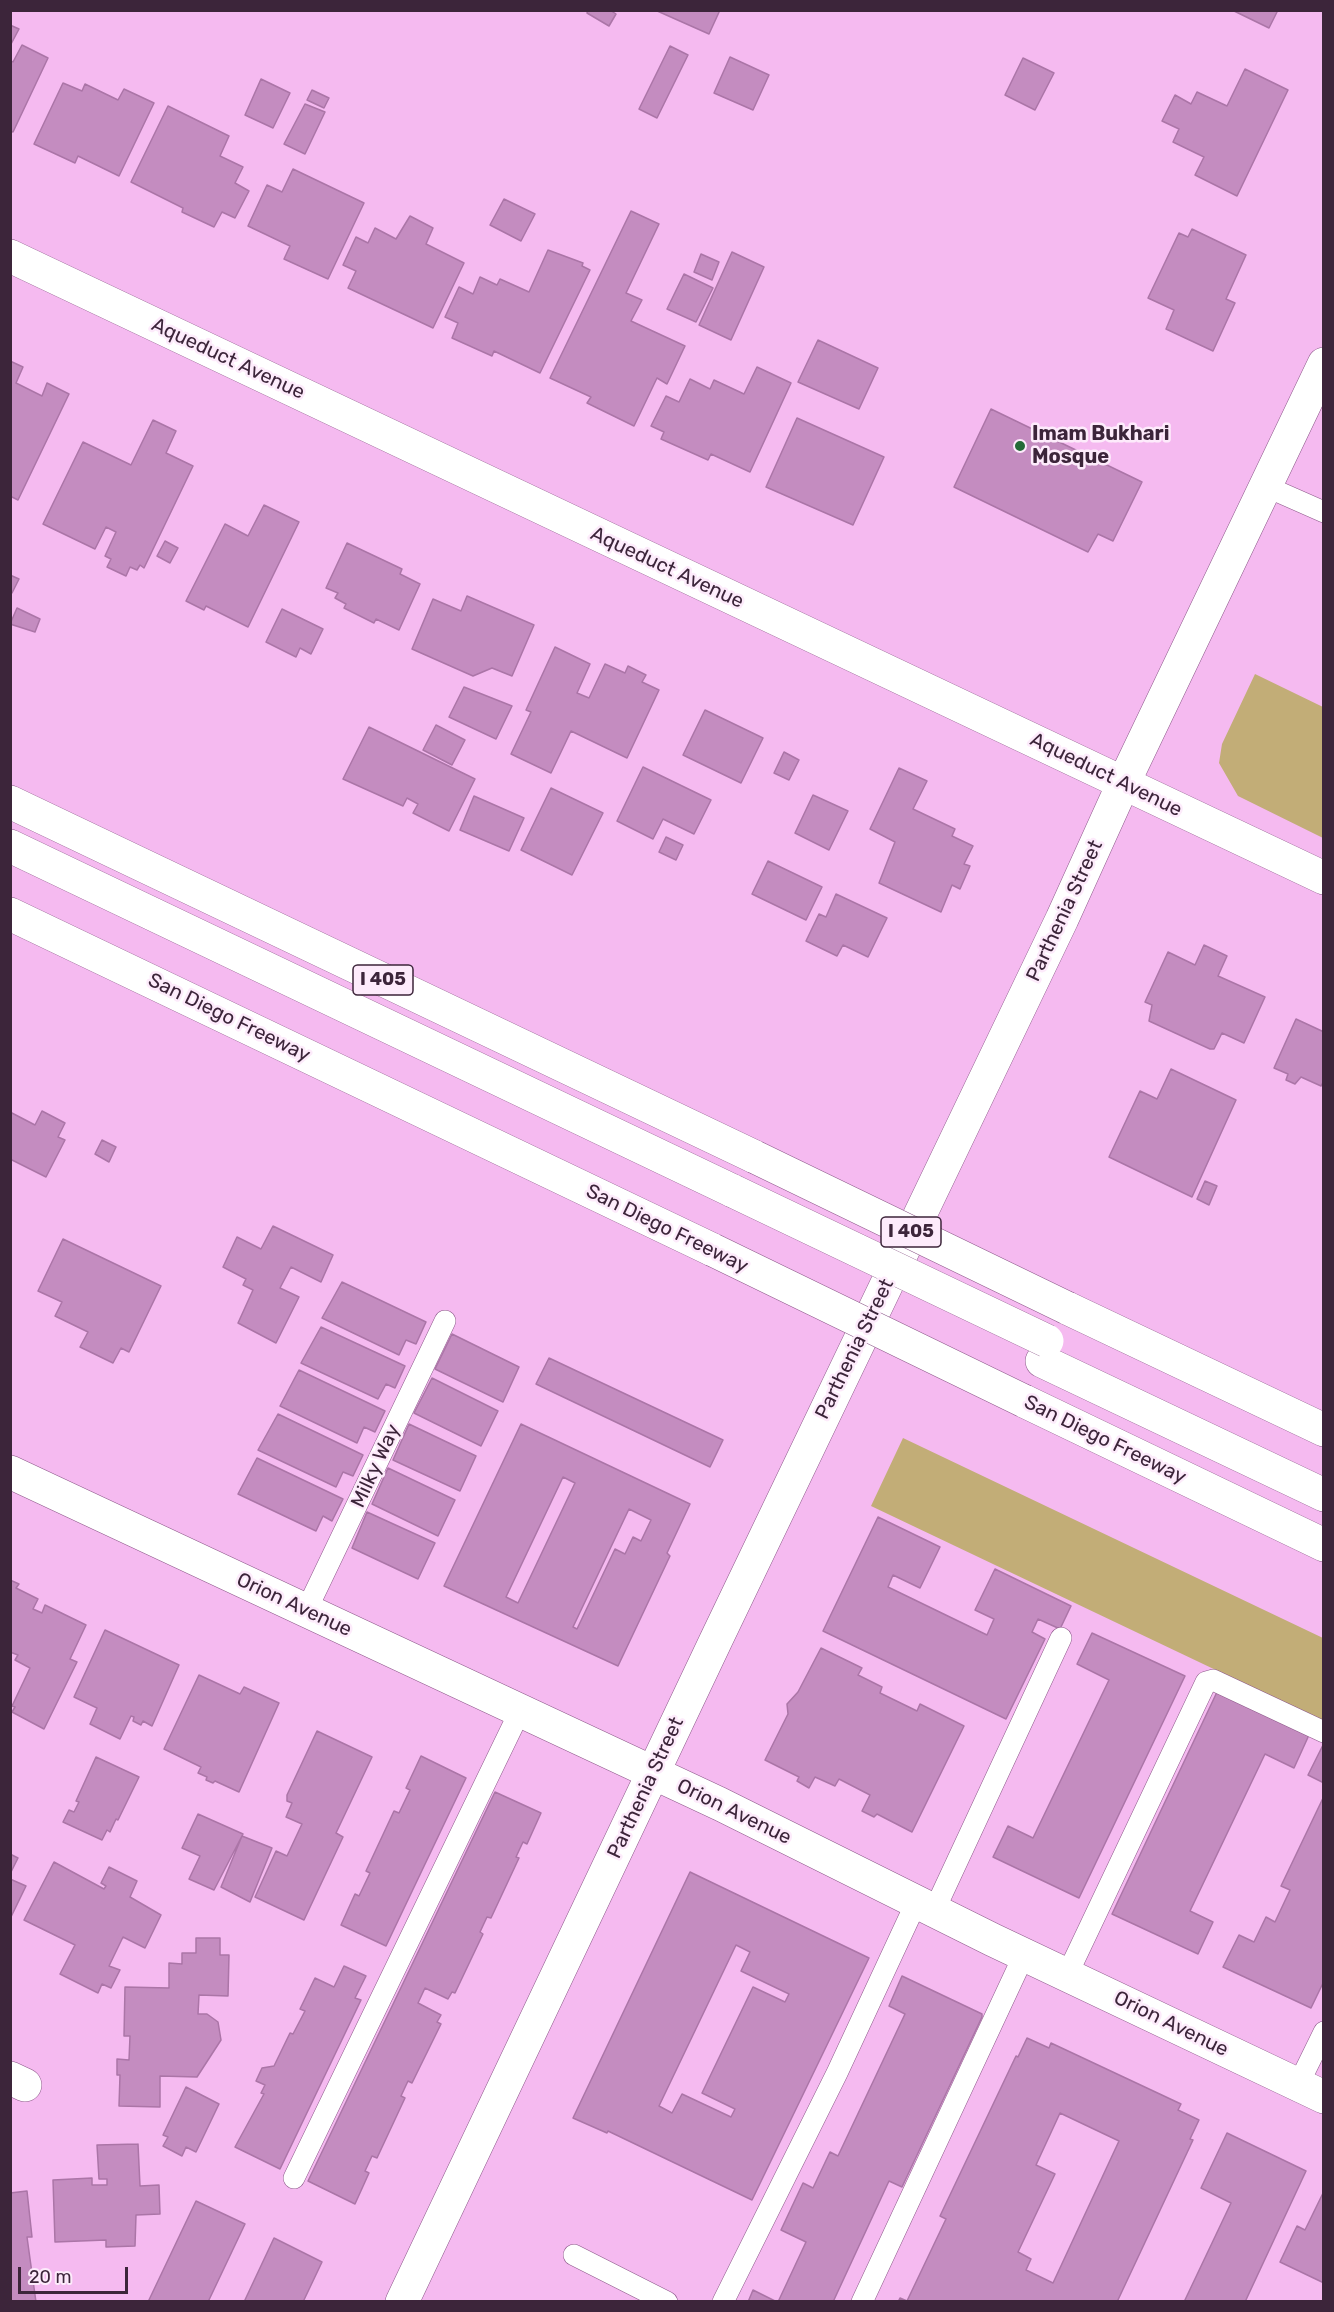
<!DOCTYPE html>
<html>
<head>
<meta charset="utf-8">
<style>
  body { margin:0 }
  #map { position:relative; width:1334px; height:2312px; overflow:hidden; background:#f5baf0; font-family:Rubik,sans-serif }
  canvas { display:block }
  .frame { position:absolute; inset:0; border:12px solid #3c253a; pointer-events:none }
  .scale { position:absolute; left:18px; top:2267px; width:110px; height:27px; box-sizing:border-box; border:3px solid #3c253a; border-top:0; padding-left:8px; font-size:18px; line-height:21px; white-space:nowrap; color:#3c253a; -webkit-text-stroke:4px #fdebfb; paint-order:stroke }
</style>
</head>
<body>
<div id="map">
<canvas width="1334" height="2312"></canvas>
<div class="frame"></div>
<div class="scale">20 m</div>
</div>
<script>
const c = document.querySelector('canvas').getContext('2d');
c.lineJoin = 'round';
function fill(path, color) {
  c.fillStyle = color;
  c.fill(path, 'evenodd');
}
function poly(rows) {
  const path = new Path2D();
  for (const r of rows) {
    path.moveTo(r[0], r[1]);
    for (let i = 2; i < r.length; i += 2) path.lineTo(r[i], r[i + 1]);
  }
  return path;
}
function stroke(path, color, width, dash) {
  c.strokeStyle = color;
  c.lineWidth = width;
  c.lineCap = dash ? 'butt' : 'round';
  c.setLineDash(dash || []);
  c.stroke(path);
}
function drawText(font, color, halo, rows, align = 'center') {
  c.font = font + ' Rubik,sans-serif';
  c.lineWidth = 5;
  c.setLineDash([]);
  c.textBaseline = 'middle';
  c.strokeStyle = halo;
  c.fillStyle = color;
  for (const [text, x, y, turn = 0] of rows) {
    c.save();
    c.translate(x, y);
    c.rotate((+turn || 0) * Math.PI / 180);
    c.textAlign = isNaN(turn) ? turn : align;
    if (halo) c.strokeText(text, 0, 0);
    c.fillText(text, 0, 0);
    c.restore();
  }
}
fill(poly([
  [1255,674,1323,707,1323,838,1238,796,1219,763,1222,744],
  [903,1438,1323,1638,1323,1721,871,1506]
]), '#c2ad77');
const building = poly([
  [588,10,610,10,616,14,609,26,587,13,588,10],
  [655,10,720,10,709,34,655,10],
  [1232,10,1278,10,1269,28,1232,10],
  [10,25,19,29,10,46,10,25],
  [22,45,48,58,13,132,10,131,10,60,13,62,22,45],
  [670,46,688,55,657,118,639,109,670,46],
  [730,57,769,75,753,110,714,93,730,57],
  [1023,58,1054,73,1035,110,1005,95,1023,58],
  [1245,69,1288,90,1237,196,1195,175,1204,157,1173,142,1179,129,1162,121,1175,95,1191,104,1197,92,1227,106,1245,69],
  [261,79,290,93,273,128,245,115,261,79],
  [63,83,82,91,85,84,118,100,124,89,154,103,119,176,78,156,75,163,34,144,63,83],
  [312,90,329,98,324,108,307,100,312,90],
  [305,104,325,112,305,154,284,144,305,104],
  [168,106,229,136,220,156,243,167,235,183,249,191,235,218,222,212,214,227,182,212,183,208,131,182,168,106],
  [293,169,364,203,328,279,284,259,290,246,248,226,267,185,282,192,293,169],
  [504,199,535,214,521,241,490,225,504,199],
  [631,211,659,224,626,293,642,300,631,321,685,346,667,384,657,378,634,426,587,403,591,397,550,378,631,211],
  [410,216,433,228,426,244,464,263,433,328,348,288,356,271,343,265,356,237,368,243,375,228,396,239,410,216],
  [1192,229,1246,255,1226,299,1235,303,1213,351,1166,329,1174,310,1148,298,1179,233,1188,237,1192,229],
  [548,250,583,263,582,266,590,270,540,373,494,351,492,356,452,338,458,323,445,317,459,287,473,294,480,277,497,285,500,279,529,292,548,250],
  [732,252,764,267,731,340,699,325,732,252],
  [701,254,719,262,712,280,694,272,701,254],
  [684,274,713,288,696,322,667,309,684,274],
  [818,340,878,368,859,409,798,382,818,340],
  [10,361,23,367,16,383,42,396,47,383,69,394,18,500,10,496,10,361],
  [757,367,791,383,750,472,711,454,708,460,661,439,664,432,651,426,666,396,679,402,690,379,710,389,714,380,744,394,757,367],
  [991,409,1142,482,1113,541,1098,534,1088,552,954,487,991,409],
  [797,418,884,457,853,525,766,487,797,418],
  [153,420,176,431,166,453,193,466,144,568,140,565,137,570,130,567,126,576,107,567,111,559,105,556,116,532,106,527,95,549,43,524,83,442,131,465,153,420],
  [264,505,299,522,248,627,206,606,204,610,186,601,225,524,248,536,264,505],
  [165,541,178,548,170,563,157,556,165,541],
  [347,543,402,569,400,574,420,584,399,630,376,619,374,623,344,608,346,604,335,598,338,593,326,588,347,543],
  [10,575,19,579,12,593,10,592,10,575],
  [467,596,534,625,512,676,492,668,473,676,412,649,433,599,461,611,467,596],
  [17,608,40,619,35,632,10,624,17,608],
  [282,609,323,629,311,654,300,648,296,657,266,642,282,609],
  [555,647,590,664,577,693,589,698,605,664,625,673,628,666,646,675,642,682,659,690,627,758,571,731,551,773,511,754,531,712,526,710,555,647],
  [464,687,512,706,496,739,449,717,464,687],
  [705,710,763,738,741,783,683,755,705,710],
  [436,725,465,740,452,765,423,750,436,725],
  [369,727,475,779,449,831,413,813,418,804,407,798,403,806,343,779,369,727],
  [784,752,799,760,789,780,774,773,784,752],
  [643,767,711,800,694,834,663,819,653,839,617,821,643,767],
  [899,768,927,781,913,809,955,829,952,836,973,846,964,864,970,866,960,889,952,885,941,912,879,883,895,842,870,829,899,768],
  [551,788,603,813,572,875,521,850,551,788],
  [813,795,848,811,829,850,795,833,813,795],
  [474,796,524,818,509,851,460,830,474,796],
  [666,837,683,845,676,860,659,852,666,837],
  [768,861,822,887,806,920,752,894,768,861],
  [836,894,887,918,868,957,843,945,837,956,806,941,819,914,826,917,836,894],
  [1204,945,1227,956,1218,976,1265,997,1244,1043,1222,1033,1214,1049,1210,1049,1149,1021,1152,1005,1145,1002,1168,952,1195,965,1204,945],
  [1296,1019,1324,1032,1324,1081,1321,1086,1301,1077,1295,1084,1286,1080,1288,1074,1274,1068,1296,1019],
  [1171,1069,1236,1100,1192,1197,1109,1157,1140,1091,1157,1099,1171,1069],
  [42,1111,65,1123,58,1137,65,1140,46,1177,10,1159,10,1112,35,1125,42,1111],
  [102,1140,116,1147,109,1162,95,1154,102,1140],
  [1205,1181,1217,1186,1209,1205,1197,1199,1205,1181],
  [273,1226,333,1255,321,1282,291,1267,280,1288,299,1297,276,1343,238,1323,253,1290,243,1285,246,1279,223,1267,237,1237,261,1249,273,1226],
  [63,1239,161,1286,129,1352,121,1348,113,1363,80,1347,88,1332,55,1316,62,1302,38,1291,63,1239],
  [342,1282,426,1322,416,1344,406,1340,399,1355,322,1318,342,1282],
  [321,1327,405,1366,395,1388,386,1384,378,1399,301,1363,321,1327],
  [452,1334,519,1367,503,1402,435,1369,452,1334],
  [549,1358,723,1440,710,1467,536,1384,549,1358],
  [299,1370,385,1411,375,1432,364,1427,357,1443,280,1406,299,1370],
  [432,1378,498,1411,481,1446,414,1413,432,1378],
  [278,1414,363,1455,353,1476,343,1472,336,1487,258,1450,278,1414],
  [409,1424,476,1456,460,1491,393,1460,409,1424],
  [521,1424,690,1504,667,1553,670,1556,618,1666,444,1586,521,1424],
  [563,1477,575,1483,518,1603,506,1597,563,1477],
  [629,1509,651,1520,641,1541,633,1537,625,1554,615,1549,577,1629,573,1627,629,1509],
  [257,1458,343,1499,332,1521,323,1516,316,1531,238,1494,257,1458],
  [388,1468,455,1500,438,1536,372,1504,388,1468],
  [367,1512,435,1543,418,1579,352,1548,367,1512],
  [878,1517,940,1547,920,1588,893,1575,888,1587,987,1635,994,1619,975,1610,995,1569,1071,1606,1060,1629,1038,1619,1032,1632,1045,1639,1006,1719,823,1631,878,1517],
  [10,1580,19,1584,16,1588,38,1599,33,1609,42,1613,45,1605,86,1625,70,1659,77,1662,44,1729,12,1712,15,1707,12,1706,30,1668,15,1660,18,1655,10,1652,10,1580],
  [105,1630,179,1665,152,1726,143,1721,141,1725,133,1721,134,1717,131,1716,120,1739,90,1724,97,1708,74,1697,105,1630],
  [1092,1633,1185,1676,1079,1898,993,1857,1008,1826,1033,1838,1109,1680,1077,1664,1092,1633],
  [821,1648,862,1668,858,1675,882,1687,880,1693,917,1711,920,1704,964,1726,912,1832,877,1814,874,1817,862,1811,870,1795,839,1779,835,1786,815,1777,809,1788,797,1781,799,1777,765,1760,788,1714,787,1704,798,1692,821,1648],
  [199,1675,240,1694,244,1687,279,1703,239,1792,215,1781,213,1783,206,1780,207,1777,198,1773,201,1767,164,1749,199,1675],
  [1217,1692,1309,1735,1294,1768,1265,1754,1190,1911,1213,1922,1198,1954,1112,1914,1217,1692],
  [317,1731,372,1757,336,1833,343,1837,304,1920,255,1897,276,1851,287,1856,302,1824,286,1817,292,1803,287,1801,287,1795,317,1731],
  [1324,1743,1324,1783,1308,1775,1324,1743],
  [421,1756,466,1778,386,1946,341,1925,355,1894,359,1896,370,1873,366,1871,394,1811,399,1813,410,1790,406,1788,421,1756],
  [96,1757,139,1777,118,1820,116,1819,110,1832,107,1830,102,1840,63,1822,69,1810,74,1812,79,1802,76,1801,96,1757],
  [495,1792,541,1813,527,1844,523,1842,516,1857,519,1858,491,1918,487,1917,480,1932,483,1934,455,1993,452,1992,448,1999,425,1988,418,2003,441,2015,437,2022,441,2024,412,2083,408,2081,401,2096,405,2098,377,2158,372,2156,365,2171,369,2173,355,2204,308,2181,495,1792],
  [1324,1796,1324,1981,1311,2008,1223,1967,1239,1935,1254,1942,1266,1917,1275,1922,1290,1890,1281,1886,1324,1796],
  [198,1814,243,1834,214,1890,189,1879,200,1856,182,1848,198,1814],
  [242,1836,272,1848,250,1902,221,1887,242,1836],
  [10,1854,18,1858,10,1874,10,1854],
  [54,1862,104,1889,106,1886,101,1883,109,1867,137,1881,130,1897,161,1915,145,1948,123,1937,109,1966,120,1970,111,1988,102,1984,98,1993,60,1974,75,1945,24,1920,54,1862],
  [690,1872,869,1958,752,2200,608,2131,607,2133,573,2118,690,1872],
  [736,1945,750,1952,741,1971,789,1994,785,2002,753,1987,702,2093,735,2109,731,2117,682,2094,672,2113,659,2106,736,1945],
  [10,1879,26,1886,10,1919,10,1879],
  [196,1938,220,1938,220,1955,229,1955,228,1996,199,1995,198,2014,207,2014,218,2022,221,2040,197,2077,160,2076,160,2107,119,2106,120,2075,117,2075,117,2059,129,2060,130,2036,124,2036,125,1987,169,1988,169,1963,182,1964,182,1953,196,1953,196,1938],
  [344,1966,366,1976,355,1998,361,2000,280,2169,235,2147,264,2094,261,2093,265,2085,256,2081,262,2068,274,2066,290,2033,293,2034,305,2011,300,2009,315,1978,334,1987,344,1966],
  [902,1976,982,2014,982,2017,902,2187,889,2181,833,2302,778,2302,806,2242,781,2230,803,2183,813,2188,830,2152,838,2156,905,2014,889,2006,902,1976],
  [1027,2038,1049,2048,1051,2043,1181,2104,1178,2110,1199,2120,1190,2139,1193,2140,1117,2302,898,2302,900,2298,907,2301,946,2219,940,2216,1016,2056,1018,2057,1027,2038],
  [1060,2113,1119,2141,1053,2283,1026,2270,1031,2259,1018,2252,1055,2174,1036,2165,1060,2113],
  [186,2087,219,2104,196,2152,186,2147,182,2156,163,2146,168,2137,163,2135,186,2087],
  [1227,2133,1306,2171,1245,2302,1184,2302,1231,2203,1201,2188,1227,2133],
  [138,2144,140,2186,159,2185,160,2214,136,2215,135,2246,106,2247,106,2240,55,2242,53,2180,92,2178,92,2185,107,2185,107,2179,99,2179,97,2145,138,2144],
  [27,2191,32,2237,27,2237,36,2302,10,2302,10,2193,27,2191],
  [1324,2191,1324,2283,1280,2262,1297,2226,1305,2230,1324,2191],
  [196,2201,245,2224,208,2302,148,2302,196,2201],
  [274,2238,322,2262,303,2302,244,2302,274,2238],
  [753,2290,777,2302,748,2302,753,2290]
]);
fill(building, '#c48cc0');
stroke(building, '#ab75a7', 1.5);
const lane = poly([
  [1265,486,1324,512],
  [306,1611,445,1321],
  [934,1911,1061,1638],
  [1067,1975,1206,1682,1213,1680,1324,1732],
  [1298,2085,1324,2032],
  [294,2178,520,1711],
  [574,2255,667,2302],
  [723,2302,837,2073,916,1903],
  [862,2302,1024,1955]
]);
const street = poly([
  [10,256,1324,878],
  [10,1472,720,1804,993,1940,1324,2097],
  [10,2078,25,2085]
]);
const secondary = poly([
  [402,2302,716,1640,1062,919,1124,782,1324,364]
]);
const highway = poly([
  [10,802,755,1157],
  [10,846,733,1191],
  [10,914,713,1250],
  [1067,1308,1324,1430],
  [1042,1361,1324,1495],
  [1024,1401,1324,1545]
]);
stroke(lane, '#8d598a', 22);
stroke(street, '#8d598a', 34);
stroke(secondary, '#8d598a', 34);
stroke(highway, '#8d598a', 34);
stroke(lane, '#fff', 21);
stroke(street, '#fff', 33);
stroke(secondary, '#fff', 33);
stroke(highway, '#fff', 33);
const highwayBridge = poly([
  [755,1157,1067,1308],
  [733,1191,1047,1341],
  [713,1250,1024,1401]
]);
stroke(highwayBridge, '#8d598a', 34, []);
stroke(highwayBridge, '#fff', 33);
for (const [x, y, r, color] of [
  [1020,446,6,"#246a37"]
]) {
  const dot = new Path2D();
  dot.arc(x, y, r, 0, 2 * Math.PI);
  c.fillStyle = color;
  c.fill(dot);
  stroke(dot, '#fdebfb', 2);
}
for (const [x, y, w] of [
  [383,980,60],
  [911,1232,60]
]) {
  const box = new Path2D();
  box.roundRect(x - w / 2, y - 15, w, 30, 4.5);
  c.fillStyle = '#fdebfb';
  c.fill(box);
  stroke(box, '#3c253a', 1.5);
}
drawText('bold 18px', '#3c253a', null, [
  ["I 405",383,980],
  ["I 405",911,1232]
]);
drawText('20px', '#3c253a', '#fdebfb', [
  ["Aqueduct Avenue",228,359,25],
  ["Aqueduct Avenue",667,568,25],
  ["Aqueduct Avenue",1106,775,26],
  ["Parthenia Street",1065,911,-65],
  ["San Diego Freeway",229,1018,26],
  ["San Diego Freeway",667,1229,26],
  ["Parthenia Street",855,1349,-64],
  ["San Diego Freeway",1105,1440,26],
  ["Milky Way",376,1466,-65],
  ["Orion Avenue",294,1605,25],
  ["Parthenia Street",646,1788,-65],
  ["Orion Avenue",734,1812,26],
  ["Orion Avenue",1171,2024,26]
]);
drawText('bold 20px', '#3c253a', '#fdebfb', [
  ["Imam Bukhari",1032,434],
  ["Mosque",1032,457]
], 'left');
</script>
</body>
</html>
